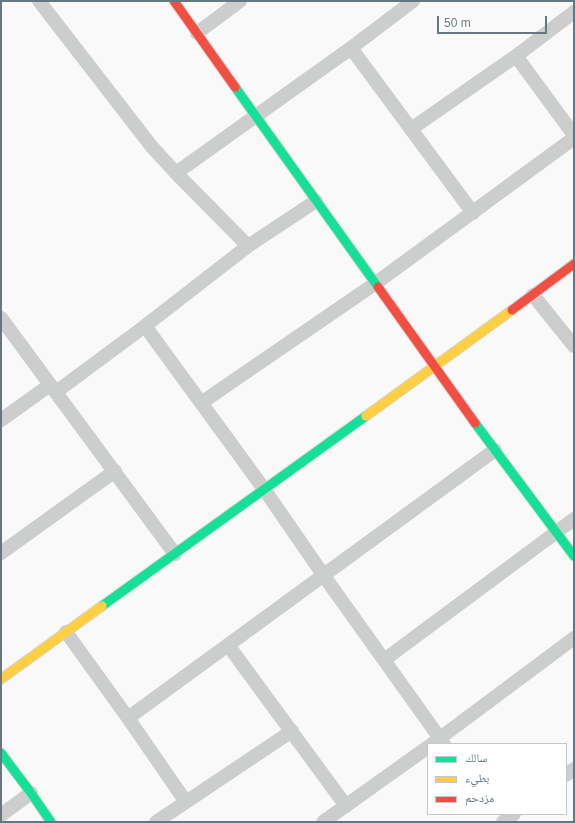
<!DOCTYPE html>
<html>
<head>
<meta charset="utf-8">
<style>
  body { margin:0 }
  #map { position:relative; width:575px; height:823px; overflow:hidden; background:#f9f9f9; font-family:Arial,"Noto Naskh Arabic",sans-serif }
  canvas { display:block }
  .frame { position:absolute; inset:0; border:2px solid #667782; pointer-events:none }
  .legend { position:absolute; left:427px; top:743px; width:140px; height:72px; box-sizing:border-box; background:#fff; border:1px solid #c2c9cd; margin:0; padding:5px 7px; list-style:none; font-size:12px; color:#667782 }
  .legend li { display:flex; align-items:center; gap:8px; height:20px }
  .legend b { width:20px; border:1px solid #c2c9cd }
  .scale { position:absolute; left:437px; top:16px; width:110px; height:18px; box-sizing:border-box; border:2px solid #667782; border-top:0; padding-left:5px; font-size:12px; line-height:14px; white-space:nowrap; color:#667782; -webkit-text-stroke:3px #fff; paint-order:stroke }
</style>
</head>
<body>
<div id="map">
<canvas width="575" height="823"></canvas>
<div class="frame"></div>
<ul class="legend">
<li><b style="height:5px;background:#16e098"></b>سالك</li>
<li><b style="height:5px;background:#ffcf43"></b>بطيء</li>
<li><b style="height:5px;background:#f24e42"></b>مزدحم</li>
</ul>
<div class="scale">50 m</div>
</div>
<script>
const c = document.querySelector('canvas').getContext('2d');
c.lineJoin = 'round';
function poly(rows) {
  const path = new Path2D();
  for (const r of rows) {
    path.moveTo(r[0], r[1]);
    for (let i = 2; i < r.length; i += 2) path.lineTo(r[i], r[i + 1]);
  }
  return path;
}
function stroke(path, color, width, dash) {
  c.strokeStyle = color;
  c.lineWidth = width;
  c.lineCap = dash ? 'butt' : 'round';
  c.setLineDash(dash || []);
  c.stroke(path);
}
const fast = poly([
  [235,87,378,287],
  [475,423,574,556],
  [102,606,366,416],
  [1,753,31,793,51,822]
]);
const slow = poly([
  [366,416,512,310],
  [1,679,102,606]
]);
const jam = poly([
  [174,1,235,87],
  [378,287,475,423],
  [512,310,574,264]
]);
stroke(fast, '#d5d6d7', 11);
stroke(slow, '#d5d6d7', 11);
stroke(jam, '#d5d6d7', 11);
stroke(poly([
  [39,1,152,147,176,173,248,246],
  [197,33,240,1],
  [351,48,473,213],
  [516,56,574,135],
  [411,129,516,56,574,12],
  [176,173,351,48,413,1],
  [533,295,574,346],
  [1,318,175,554],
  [145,326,264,489,324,576,444,744],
  [56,392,145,326,248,246,316,201],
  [201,403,376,283,574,138],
  [1,420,50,385],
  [1,553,115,471],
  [66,632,128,718,186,802],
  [228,645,346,806],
  [384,660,574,519],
  [128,718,495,450],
  [432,744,574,638],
  [566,775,574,769],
  [1,815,31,793],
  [156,822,292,731],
  [323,822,428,747],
  [503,822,514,814]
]), '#cccece', 14);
stroke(fast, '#16e098', 9);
stroke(slow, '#ffcf43', 9);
stroke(jam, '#f24e42', 9);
</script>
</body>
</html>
